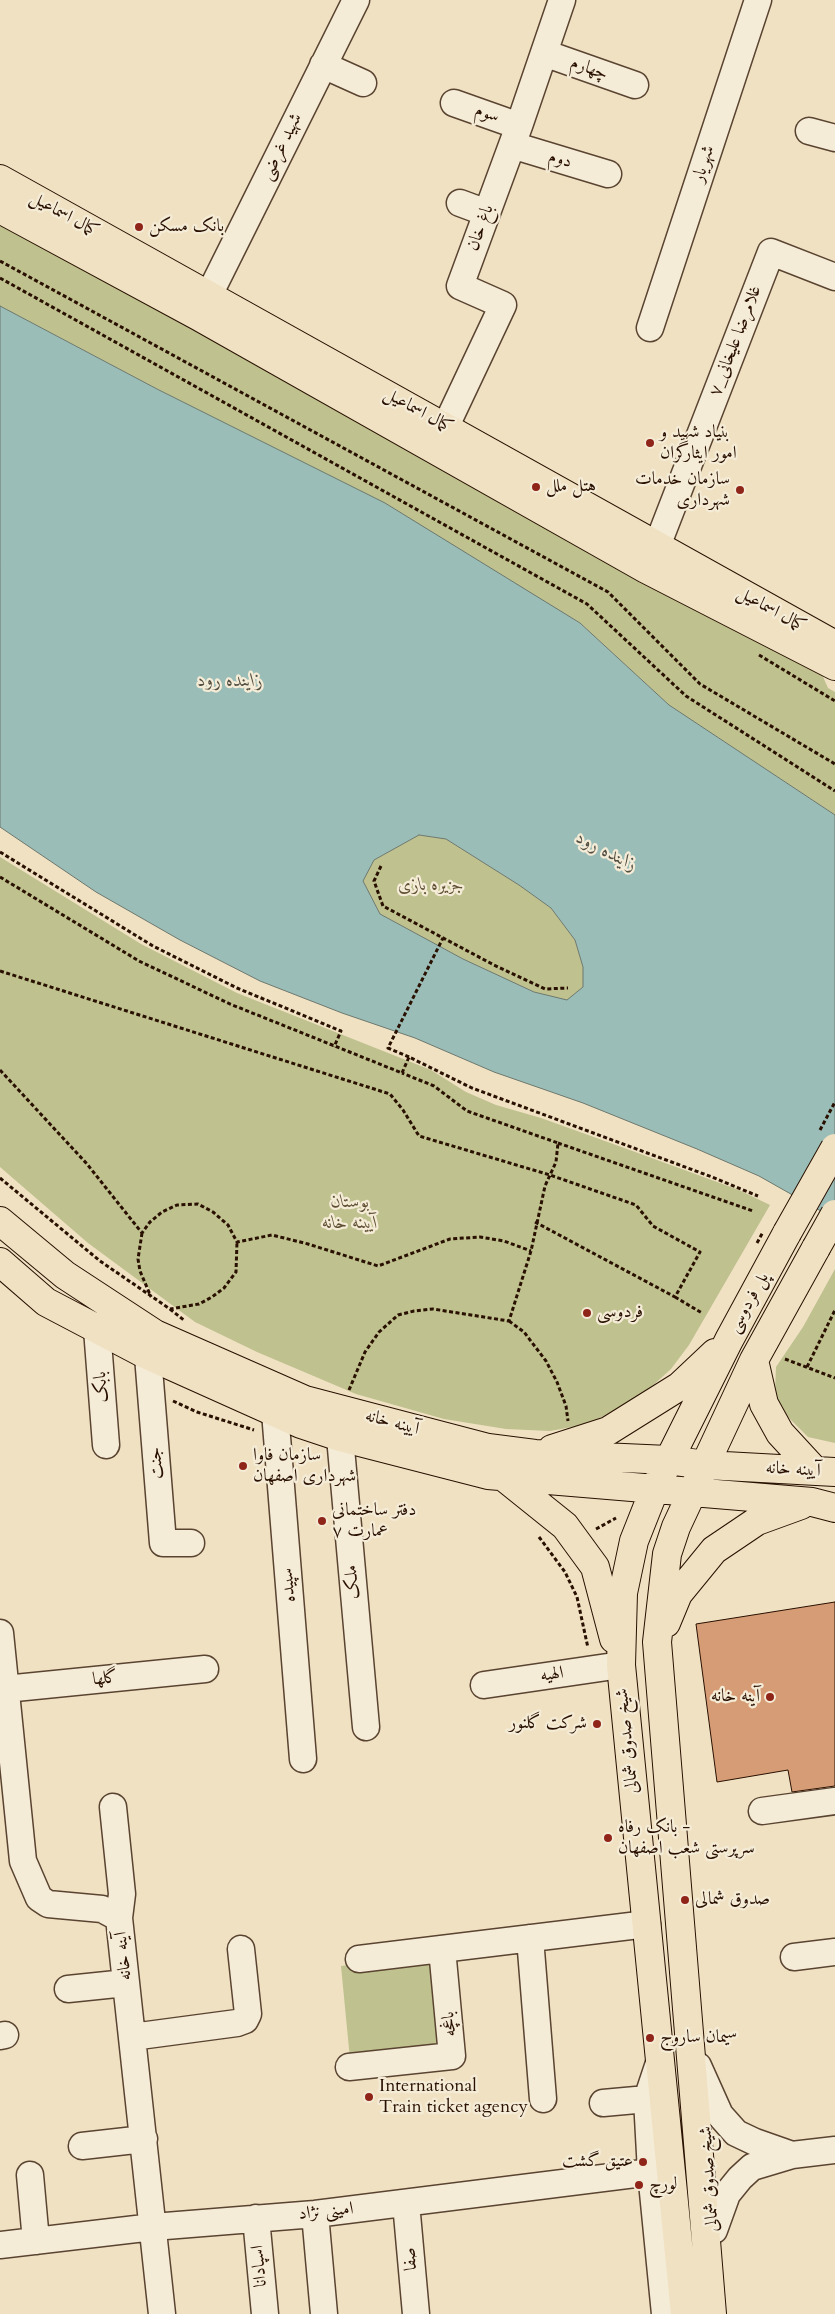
<!DOCTYPE html>
<html>
<head>
<meta charset="utf-8">
<style>
  body { margin:0 }
  canvas { display:block; background:#efe1c2 }
</style>
</head>
<body>
<canvas width="835" height="2314"></canvas>
<script>
const c = document.querySelector('canvas').getContext('2d');
c.lineJoin = 'round';
function fill(path, color) {
  c.fillStyle = color;
  c.fill(path, 'evenodd');
}
function poly(rows) {
  const path = new Path2D();
  for (const r of rows) {
    path.moveTo(r[0], r[1]);
    for (let i = 2; i < r.length; i += 2) path.lineTo(r[i], r[i + 1]);
  }
  return path;
}
function stroke(path, color, width, dash) {
  c.strokeStyle = color;
  c.lineWidth = width;
  c.lineCap = dash ? 'butt' : 'round';
  c.setLineDash(dash || []);
  c.stroke(path);
}
function drawText(font, color, halo, rows, align = 'center') {
  c.font = font + ' Cardo,Amiri,serif';
  c.lineWidth = 4.5;
  c.setLineDash([]);
  c.textBaseline = 'middle';
  c.strokeStyle = halo;
  c.fillStyle = color;
  for (const [text, x, y, turn = 0] of rows) {
    c.save();
    c.translate(x, y);
    c.rotate((+turn || 0) * Math.PI / 180);
    c.textAlign = isNaN(turn) ? turn : align;
    if (halo) c.strokeText(text, 0, 0);
    c.fillText(text, 0, 0);
    c.restore();
  }
}
fill(poly([
  [0,214,817,663,828,688,835,692,835,815,669,705,580,623,157,389,0,306],
  [419,835,446,839,519,885,551,908,575,940,583,967,583,987,567,1001,534,992,463,959,380,914,363,881,374,860],
  [0,857,141,944,237,993,431,1070,466,1092,496,1105,541,1118,627,1149,739,1190,770,1205,689,1345,671,1369,639,1398,588,1424,550,1431,506,1429,444,1419,356,1394,257,1352,195,1322,88,1243,0,1167],
  [835,1269,835,1443,808,1437,785,1414,775,1393,776,1367,803,1327],
  [438,1954,447,2049,350,2059,341,1966]
]), '#bfc18f');
const water = poly([
  [0,306,157,389,385,503,580,623,669,705,835,815,835,1219,759,1176,697,1149,583,1103,494,1072,415,1038,342,1013,260,981,180,940,96,892,0,827,0,306],
  [419,835,446,839,519,885,551,908,575,940,583,967,583,987,567,1000,534,992,463,959,380,914,363,881,374,860,419,835]
]);
fill(water, '#9abdb7');
stroke(water, '#6d786e', 1);
const building = poly([
  [835,1602,835,1786,792,1792,788,1770,717,1782,696,1624,835,1602]
]);
fill(building, '#d69c76');
stroke(building, '#291001', 1);
const minor = poly([
  [544,53,635,85],
  [323,65,363,83],
  [454,103,519,126],
  [809,131,835,138],
  [512,145,608,174],
  [460,203,487,213],
  [209,295,356,0],
  [650,328,758,0],
  [436,447,503,305,460,286,519,126,562,0],
  [647,566,657,546,771,252,835,277],
  [97,1329,106,1445],
  [148,1356,163,1543,191,1543],
  [275,1412,303,1759],
  [340,1437,366,1727],
  [0,1633,23,1861,39,1898,48,1904,102,1909,119,1918,162,2314],
  [484,1685,621,1665],
  [5,1689,205,1669],
  [113,1807,122,1894,119,1918],
  [762,1811,835,1801],
  [530,1938,543,2099],
  [794,1957,835,1952],
  [359,1959,647,1924],
  [68,1989,126,1983],
  [0,2036,5,2035],
  [132,2037,237,2023,245,2020,248,2014,241,1949],
  [660,2060,647,2099,651,2172,665,2314],
  [698,2066,720,2115,736,2133,755,2142,792,2155],
  [349,2067,452,2056,442,1949],
  [603,2103,647,2099],
  [82,2146,144,2139],
  [30,2175,36,2241],
  [406,2203,416,2314],
  [315,2214,324,2314],
  [256,2218,265,2314],
  [714,2230,727,2194,740,2178,752,2167,792,2155,835,2150],
  [0,2245,153,2227,315,2214,651,2172]
]);
const major = poly([
  [0,179,835,645],
  [0,209,198,316,646,569,835,666],
  [0,1221,65,1275,155,1334,305,1400,488,1448,535,1454,668,1460,706,1465,835,1472],
  [0,1262,46,1302,145,1354,301,1424,340,1437,488,1475,812,1502,835,1508],
  [754,1360,764,1404,780,1433,815,1471],
  [552,1449,608,1431,680,1386,715,1353],
  [504,1477,565,1526,595,1567,614,1639],
  [666,1623,678,1594,714,1550,757,1521,801,1505],
  [685,2314,621,1665,623,1593,634,1541,655,1488,729,1340,787,1233],
  [712,2314,657,1642,667,1554,676,1527,754,1360,816,1248]
]);
stroke(minor, '#5a4431', 29);
stroke(major, '#291001', 30);
stroke(poly([
  [0,261,608,592,700,684,835,764],
  [0,278,587,604,686,696,835,791],
  [759,655,835,701],
  [0,852,153,946,237,988,341,1031,334,1047],
  [381,866,374,881,383,906,494,965,545,989,568,988],
  [0,877,139,961,230,1004,402,1073,409,1057,472,1088,712,1177,758,1196],
  [0,971,390,1094,403,1110,419,1136,550,1175,636,1205,653,1226,700,1252,675,1297,535,1222],
  [409,1057,388,1048,443,938],
  [0,1070,87,1164,142,1233,150,1222,162,1212,177,1205,198,1204,213,1212,228,1225,237,1242,272,1235,308,1244,378,1266,450,1239,480,1237,504,1241,531,1251],
  [558,1143,753,1211],
  [0,1178,100,1261,170,1309,199,1304,212,1297,224,1288,236,1272,237,1242],
  [142,1233,138,1259,140,1271,151,1297],
  [675,1297,702,1313],
  [170,1309,185,1321],
  [509,1321,524,1332,546,1361,557,1382,566,1406,568,1421],
  [785,1359,835,1378],
  [807,1367,835,1310],
  [349,1390,365,1352,379,1332,398,1315,414,1311,433,1309,509,1321,531,1251,545,1186,556,1162,558,1143,467,1111,434,1086,402,1073],
  [173,1401,197,1412,254,1430],
  [596,1529,616,1518],
  [539,1537,565,1572,577,1597,588,1648]
]), '#291001', 3, [4, 2.5]);
stroke(minor, '#f5ecd7', 26);
stroke(major, '#efe1c2', 28);
const majorBridge = poly([
  [787,1233,835,1148],
  [816,1248,835,1214]
]);
stroke(majorBridge, '#291001', 30, []);
stroke(poly([
  [820,1130,835,1102],
  [757,1243,763,1232]
]), '#291001', 3, [4, 2.5]);
stroke(majorBridge, '#efe1c2', 28);
for (const [x, y, r, color] of [
  [139,227,5,"#8f2418"],
  [650,443,5,"#8f2418"],
  [536,487,5,"#8f2418"],
  [740,490,5,"#8f2418"],
  [587,1313,5,"#8f2418"],
  [243,1466,5,"#8f2418"],
  [322,1521,5,"#8f2418"],
  [770,1697,5,"#8f2418"],
  [597,1724,5,"#8f2418"],
  [608,1838,5,"#8f2418"],
  [685,1900,5,"#8f2418"],
  [650,2038,5,"#8f2418"],
  [369,2097,5,"#8f2418"],
  [643,2162,5,"#8f2418"],
  [639,2185,5,"#8f2418"]
]) {
  const dot = new Path2D();
  dot.arc(x, y, r, 0, 2 * Math.PI);
  c.fillStyle = color;
  c.fill(dot);
  stroke(dot, '#f5ecd7', 2);
}
drawText('18px', '#291001', '#f5ecd7', [
  ["چهارم",589,69,20],
  ["سوم",487,114,19],
  ["شهید غرضی",282,147,-64],
  ["دوم",560,160,16],
  ["شهریار",704,164,-72],
  ["کمال اسماعیل",64,215,29],
  ["باغ خان",481,228,-70],
  ["۷_غلامرضا علیخانی",736,341,-69],
  ["کمال اسماعیل",418,411,29],
  ["کمال اسماعیل",771,610,29],
  ["پل فردوسی",749,1303,-61],
  ["بابک",102,1387,-94],
  ["آیینه خانه",392,1423,15],
  ["جنت",157,1463,-94],
  ["آیینه خانه",793,1470,3],
  ["ملک",353,1582,-95],
  ["سپیده",289,1585,-95],
  ["الهیه",552,1675,-8],
  ["گلها",105,1679,-6],
  ["شیخ صدوق شمالی",628,1741,-96],
  ["آینه خانه",124,1956,-96],
  ["باغچه",450,2024,-95],
  ["شیخ صدوق شمالی",710,2179,-94],
  ["امینی نژاد",326,2212,-6],
  ["صفا",411,2259,-95],
  ["اسپادانا",260,2266,-95]
]);
drawText('18px', '#291001', '#f5ecd7', [
  ["بانک مسکن",149,227],
  ["بنیاد شهید و",660,433],
  ["امور ایثارگران",660,454],
  ["سازمان خدمات",730,480,"right"],
  ["شهرداری",730,501,"right"],
  ["هتل ملل",546,487],
  ["فردوسی",597,1313],
  ["سازمان فاوا",253,1456],
  ["شهرداری اصفهان",253,1477],
  ["دفتر ساختمانی",332,1511],
  ["عمارت ۷",332,1532],
  ["آینه خانه",760,1697,"right"],
  ["شرکت گلنور",587,1724,"right"],
  ["بانک رفاه -",618,1828],
  ["سرپرستی شعب اصفهان",618,1849],
  ["صدوق شمالی",695,1900],
  ["سیمان ساروج",660,2038],
  ["International",379,2087],
  ["Train ticket agency",379,2108],
  ["عتیق گشت",633,2162,"right"],
  ["لورچ",649,2185]
], 'left');
drawText('italic 18px', '#5e4e33', '#f5ecd7', [
  ["جزیره بازی",431,886],
  ["بوستان",350,1203],
  ["آیینه خانه",350,1224]
]);
drawText('italic 19px', '#514d41', '#f5ecd7', [
  ["زاینده رود",230,682],
  ["زاینده رود",606,852,27]
]);
</script>
</body>
</html>
